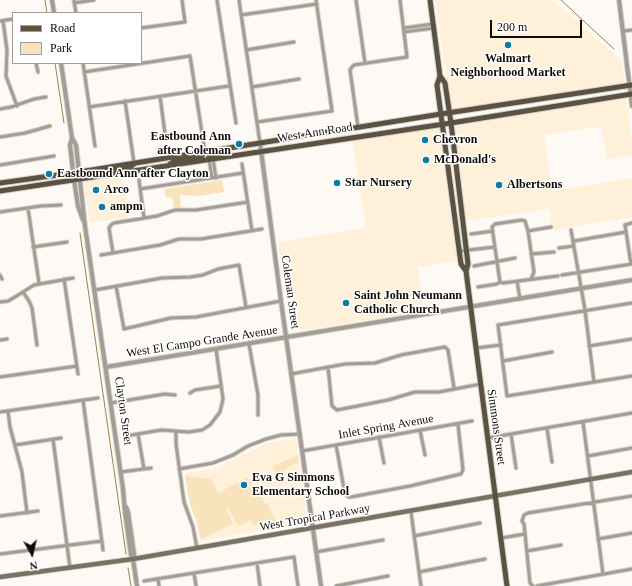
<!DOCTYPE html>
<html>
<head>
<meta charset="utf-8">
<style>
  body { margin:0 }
  #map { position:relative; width:632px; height:586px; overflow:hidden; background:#fdfaf6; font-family:Georgia,serif }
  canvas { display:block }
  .legend { position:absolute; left:12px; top:12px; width:130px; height:52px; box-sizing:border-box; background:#fff; border:1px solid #9f9e9b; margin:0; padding:5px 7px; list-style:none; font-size:12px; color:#100c05 }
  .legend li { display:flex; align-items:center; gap:8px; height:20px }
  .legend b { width:20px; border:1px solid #9f9e9b }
  .north { position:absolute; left:12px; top:534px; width:40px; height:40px; -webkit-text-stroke:3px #fff; paint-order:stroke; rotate:172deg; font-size:11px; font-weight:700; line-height:16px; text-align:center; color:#100c05 }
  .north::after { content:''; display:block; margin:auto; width:14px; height:18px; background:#100c05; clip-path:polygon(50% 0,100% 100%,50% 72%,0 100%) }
  .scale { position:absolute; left:490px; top:20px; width:92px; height:18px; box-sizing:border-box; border:2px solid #100c05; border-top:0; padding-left:5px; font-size:12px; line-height:14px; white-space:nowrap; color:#100c05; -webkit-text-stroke:3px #fff; paint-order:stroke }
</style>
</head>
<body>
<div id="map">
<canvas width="632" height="586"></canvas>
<ul class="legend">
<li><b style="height:5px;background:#5b5242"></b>Road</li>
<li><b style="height:11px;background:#f9e3bd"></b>Park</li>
</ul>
<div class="north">N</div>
<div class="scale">200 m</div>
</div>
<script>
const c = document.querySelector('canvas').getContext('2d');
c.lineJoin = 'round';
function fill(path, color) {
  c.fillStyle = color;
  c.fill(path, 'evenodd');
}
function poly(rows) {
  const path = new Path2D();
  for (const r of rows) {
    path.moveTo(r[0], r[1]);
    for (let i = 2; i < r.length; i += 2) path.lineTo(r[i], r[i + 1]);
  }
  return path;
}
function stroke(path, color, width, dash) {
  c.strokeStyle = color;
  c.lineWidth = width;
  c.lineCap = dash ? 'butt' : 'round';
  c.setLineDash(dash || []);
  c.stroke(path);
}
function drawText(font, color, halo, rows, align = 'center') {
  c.font = font + ' Georgia,serif';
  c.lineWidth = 3;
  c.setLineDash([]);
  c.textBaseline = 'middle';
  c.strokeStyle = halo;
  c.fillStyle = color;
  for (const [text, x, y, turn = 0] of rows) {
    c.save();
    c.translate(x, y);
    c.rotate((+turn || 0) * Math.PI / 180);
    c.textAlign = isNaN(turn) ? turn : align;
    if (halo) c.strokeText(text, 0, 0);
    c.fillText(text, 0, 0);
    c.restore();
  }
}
fill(poly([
  [435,0,552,0,622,61,625,84,451,109],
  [626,97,632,142,632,155,607,159,602,130,598,127,544,135,552,191,632,178,632,217,553,230,549,209,465,221,454,124],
  [439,126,457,261,418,267,424,311,292,332,278,242,366,228,352,139],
  [115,176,123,177,130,217,90,223,84,184,87,181],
  [296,439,307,521,306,523,201,541,197,522,192,510,188,494,185,476,186,473,217,468,267,443]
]), '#fef0d9');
fill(poly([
  [222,180,224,192,198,196,180,195,181,207,174,208,172,197,166,198,164,189],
  [298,455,299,462,286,468,287,469,279,473,276,473,273,466],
  [185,476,211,479,218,493,247,478,254,485,255,484,265,504,267,503,276,521,253,525,251,520,238,526,228,507,226,508,233,524,200,540,197,522,192,510,188,494]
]), '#f9e3bd');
stroke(poly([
  [45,0,47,13],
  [561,0,614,49],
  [55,63,64,123],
  [80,233,126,554],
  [128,568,131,586]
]), '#a08047', 1);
const minor = poly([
  [74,0,76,13],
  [217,0,236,123],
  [239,0,260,143],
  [356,0,365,63],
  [74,3,94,0],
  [241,15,317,4],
  [0,21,13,19],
  [3,21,7,50,6,76,17,106],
  [141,28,185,22,182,0],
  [404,28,433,24],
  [623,31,632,30],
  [404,32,434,28],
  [246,50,294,42],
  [36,63,38,72],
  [83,63,95,146],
  [84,72,190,56,205,152],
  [252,87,299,79],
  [160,96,165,134],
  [125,101,134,163],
  [89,107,229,86],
  [0,109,11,107,34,99,46,97],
  [257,122,332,111,316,0],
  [358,127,350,70,352,67,354,65,407,57,400,0],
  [0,137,25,133,50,126],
  [209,159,212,178],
  [213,159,216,178],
  [242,164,252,231],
  [0,165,54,156],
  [139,180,144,218],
  [140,189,243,173],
  [28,208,39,283],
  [0,212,41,206,61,205],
  [571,230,585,310,594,382],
  [528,231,551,227],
  [471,234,493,231],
  [574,241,626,232],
  [33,247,67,242],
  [559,248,574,246],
  [460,251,495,247],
  [113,253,109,228,111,225,114,223,157,216,175,210,196,210,248,202],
  [531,254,554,252],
  [101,255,160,245,179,239,201,239,262,229],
  [631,264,625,225,632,223],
  [474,266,515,258],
  [0,275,2,279],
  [562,275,632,264],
  [64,279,78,374],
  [517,281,520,299],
  [500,282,492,227,495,224,522,220,525,221,528,231,534,272,531,279],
  [116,286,124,329,171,318,196,317,281,301],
  [478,287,497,284,500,282,503,283,558,276],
  [95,290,162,278,190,277,203,275,218,269,239,265,246,307],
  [23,292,29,301,32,308,37,345],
  [0,302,8,301,15,297,34,285,73,278],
  [632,303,498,325,507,396,632,376],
  [0,340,7,339],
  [249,344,258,395,258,415],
  [589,346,632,339],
  [476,348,501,345],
  [503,361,552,352],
  [328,367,332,406,337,410,388,400,415,392,439,392,481,384],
  [291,374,345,364,375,363,401,355,445,347,448,350,454,388],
  [0,377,77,366],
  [190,393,195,390,221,386],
  [83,400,103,550],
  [111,403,165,394,175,395],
  [8,411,10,427,22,472,27,513],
  [0,412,98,398],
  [583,422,603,574],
  [547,428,552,462],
  [420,430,425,455],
  [176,432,176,444,184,502,193,527,197,548],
  [138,434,144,469],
  [511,434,516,468],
  [126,436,161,430,189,432,202,430,210,425,220,412,223,399,216,349],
  [379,437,384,463],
  [488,438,632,413],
  [53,439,70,568],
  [15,445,61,438],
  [336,445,345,494,349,497,351,497,410,486,461,474,463,470,458,424],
  [302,451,472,421],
  [588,456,632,448],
  [179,469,213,463,233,455,248,446,266,439,281,435,300,434],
  [121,472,151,468],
  [411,512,421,586],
  [0,516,38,511],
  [414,536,480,523],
  [501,538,525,534],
  [598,539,632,533],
  [527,551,561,545],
  [316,552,383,540],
  [0,554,102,541],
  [257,563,260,586],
  [419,572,485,559],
  [194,573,196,586],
  [158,579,159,586],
  [144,581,294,557,298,586],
  [336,586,388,576],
  [533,586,530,583,524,524,522,521,524,515,528,513,632,496],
  [537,586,632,569]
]);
const tertiary = poly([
  [52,0,54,13],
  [619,0,632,106],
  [61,63,72,138,76,145,85,226,123,489,125,512,131,555,133,559],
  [72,138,70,145,74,180,78,206,83,220],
  [260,143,281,301,321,586],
  [106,367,632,280],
  [126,507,128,512,134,554,133,559,137,586]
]);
const secondary = poly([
  [0,577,133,559,197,548,632,472]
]);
const primary = poly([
  [430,0,440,76,445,83,451,123,468,264,466,271],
  [440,76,437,85,461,264,466,271,507,586],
  [209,159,209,156,228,151],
  [170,164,175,161,202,156,205,152],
  [105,175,112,170,130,167,134,164],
  [0,183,79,172,441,114,632,85],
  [0,191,451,123,632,94]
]);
stroke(minor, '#d7d4cf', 5);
stroke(tertiary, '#d7d4cf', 6);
stroke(secondary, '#d7d4cf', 6);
stroke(primary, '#d7d4cf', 7);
stroke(minor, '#a39d94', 3);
stroke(tertiary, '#a39d94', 4);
stroke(secondary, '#797164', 4.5);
stroke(primary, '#5b5242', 5);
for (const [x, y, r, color] of [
  [508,45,4,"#0d7ca5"],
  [425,140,4,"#0d7ca5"],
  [239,144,4,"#0d7ca5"],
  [426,160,4,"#0d7ca5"],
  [49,174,4,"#0d7ca5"],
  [337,183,4,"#0d7ca5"],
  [499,185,4,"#0d7ca5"],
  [96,190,4,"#0d7ca5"],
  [102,207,4,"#0d7ca5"],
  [346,303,4,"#0d7ca5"],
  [244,485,4,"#0d7ca5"]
]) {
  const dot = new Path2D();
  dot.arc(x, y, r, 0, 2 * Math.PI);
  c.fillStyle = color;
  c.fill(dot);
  stroke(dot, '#fff', 1.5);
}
drawText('bold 12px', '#100c05', '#fff', [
  ["Walmart",508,59,"center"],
  ["Neighborhood Market",508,73,"center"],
  ["Eastbound Ann",231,137,"right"],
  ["after Coleman",231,151,"right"],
  ["Chevron",433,140],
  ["McDonald's",434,160],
  ["Eastbound Ann after Clayton",57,174],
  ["Star Nursery",345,183],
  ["Albertsons",507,185],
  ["Arco",104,190],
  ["ampm",110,207],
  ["Saint John Neumann",354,296],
  ["Catholic Church",354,310],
  ["Eva G Simmons",252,478],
  ["Elementary School",252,492]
], 'left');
drawText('12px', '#100c05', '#fff', [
  ["West Ann Road",315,133,-9],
  ["Coleman Street",290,292,82],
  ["West El Campo Grande Avenue",202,342,-9],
  ["Clayton Street",123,411,82],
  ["Inlet Spring Avenue",386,427,-10],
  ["Simmons Street",496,427,82],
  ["West Tropical Parkway",315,518,-10]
]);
</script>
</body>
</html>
